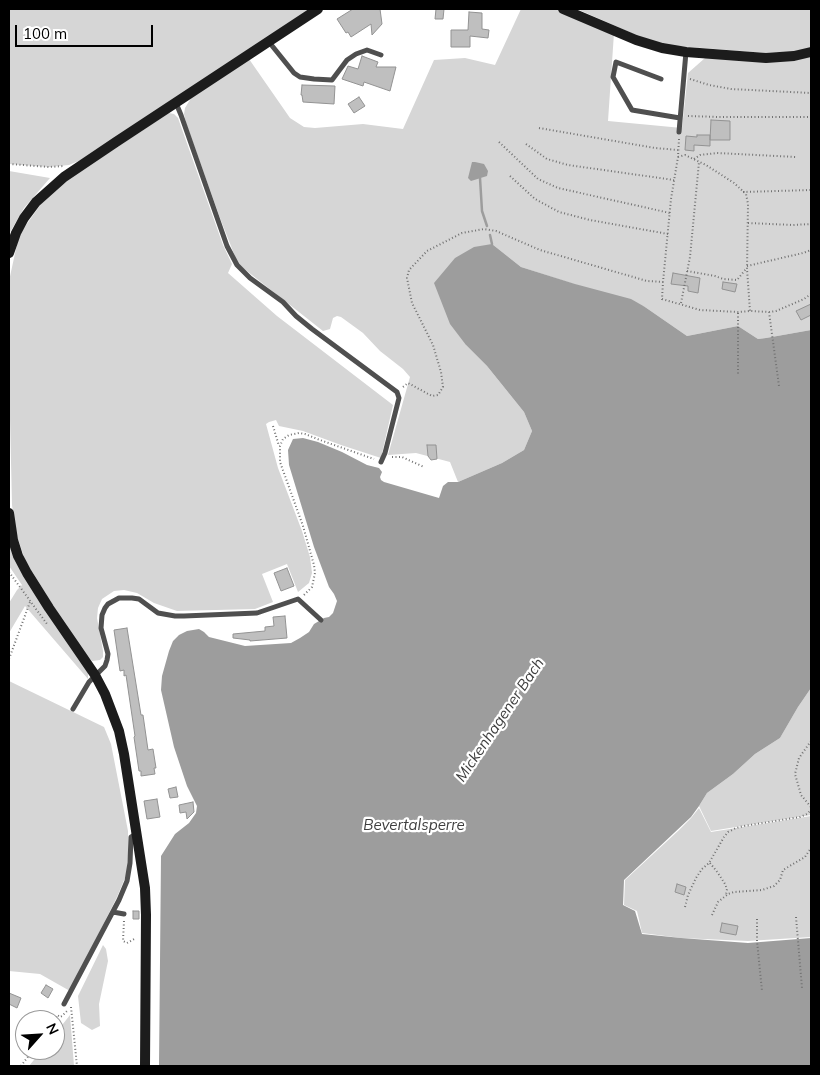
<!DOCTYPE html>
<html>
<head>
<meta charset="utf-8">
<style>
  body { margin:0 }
  #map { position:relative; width:820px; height:1075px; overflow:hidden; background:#fff; font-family:Mulish,sans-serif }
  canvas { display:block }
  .frame { position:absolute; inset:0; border:10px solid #000; pointer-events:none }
  .north { position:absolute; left:15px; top:1010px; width:50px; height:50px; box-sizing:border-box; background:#fff; border:1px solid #999; border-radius:50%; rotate:64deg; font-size:14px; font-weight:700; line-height:20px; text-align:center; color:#000 }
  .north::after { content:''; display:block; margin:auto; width:18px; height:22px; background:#000; clip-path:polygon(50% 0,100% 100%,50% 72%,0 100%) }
  .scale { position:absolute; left:15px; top:25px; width:138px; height:22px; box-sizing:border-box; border:2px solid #000; border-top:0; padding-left:6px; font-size:15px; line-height:18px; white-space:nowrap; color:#000; -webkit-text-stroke:4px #fff; paint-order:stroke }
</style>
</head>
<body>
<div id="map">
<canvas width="820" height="1075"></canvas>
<div class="frame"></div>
<div class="north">N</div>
<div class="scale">100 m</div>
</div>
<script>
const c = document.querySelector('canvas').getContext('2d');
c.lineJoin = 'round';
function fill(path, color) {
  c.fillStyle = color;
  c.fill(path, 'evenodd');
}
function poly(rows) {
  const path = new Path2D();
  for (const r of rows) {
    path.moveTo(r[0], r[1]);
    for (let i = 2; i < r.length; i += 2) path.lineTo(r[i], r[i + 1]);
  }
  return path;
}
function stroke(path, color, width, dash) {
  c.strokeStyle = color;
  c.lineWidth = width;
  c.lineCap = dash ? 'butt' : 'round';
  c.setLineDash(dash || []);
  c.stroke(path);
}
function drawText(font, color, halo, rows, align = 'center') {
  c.font = font + ' Mulish,sans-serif';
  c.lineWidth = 4.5;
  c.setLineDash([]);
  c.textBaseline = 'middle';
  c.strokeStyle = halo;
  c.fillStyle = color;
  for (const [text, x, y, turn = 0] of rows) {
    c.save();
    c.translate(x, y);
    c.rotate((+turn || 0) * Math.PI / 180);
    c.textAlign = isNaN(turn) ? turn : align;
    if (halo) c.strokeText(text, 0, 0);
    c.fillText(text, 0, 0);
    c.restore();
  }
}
fill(poly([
  [9,9,311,9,81,160,69,165,49,167,9,164],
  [521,9,556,9,614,33,608,121,682,128,688,73,705,58,811,57,811,330,766,338,758,339,738,326,687,336,645,307,521,267,492,244,466,345,487,366,524,412,532,431,524,450,502,463,458,482,450,462,416,453,388,455,410,377,403,369,380,351,363,333,341,317,337,316,333,318,330,329,323,331,238,264,220,218,186,123,184,114,185,108,191,98,249,59,290,118,304,127,315,128,363,124,403,129,434,60,465,58,495,65],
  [577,9,811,9,811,49,793,52,766,53,664,45,636,35],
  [169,113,174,114,178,118,223,245,232,264,228,273,277,316,393,405,381,458,341,445,303,431,279,426,276,420,269,422,266,424,278,468,302,531,310,557,312,573,309,583,298,592,287,564,262,574,273,602,255,609,177,611,154,603,137,593,124,590,114,591,102,599,98,608,97,618,103,651,103,657,100,660,92,661,84,652,62,620,25,560,16,533,12,505,9,375,9,281,19,235,41,204,58,186],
  [9,171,50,178,24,208,9,234],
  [9,536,88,671,88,679,25,606,9,633,9,603,17,590,22,585,9,566],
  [9,681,104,727,111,744,128,831,128,856,127,873,117,897,70,991,40,974,9,971],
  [811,688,811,815,711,831,699,806,707,793,733,774,755,754,780,738,798,707],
  [699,808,711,832,811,816,811,937,748,941,681,938,642,933,637,911,624,905,625,880,678,831,691,818],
  [103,945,106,949,108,961,99,1004,100,1026,92,1030,81,1023,78,996],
  [70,1015,74,1066,29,1066,42,1050,55,1050,55,1034]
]), '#d6d6d6');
fill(poly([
  [472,162,475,162,484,164,488,171,487,176,471,181,468,178],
  [492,244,521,267,575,284,631,299,645,307,687,336,738,326,758,339,766,338,811,330,811,688,798,707,780,738,755,754,733,774,707,793,699,806,691,817,624,880,623,905,635,911,642,934,681,938,748,943,811,938,811,1066,159,1066,161,856,175,834,189,823,196,813,197,806,187,786,174,747,161,690,162,676,169,651,173,641,179,635,187,631,199,629,204,632,209,637,245,646,291,643,300,638,309,632,314,624,324,618,329,617,333,613,337,601,334,594,329,587,314,547,289,465,288,450,293,439,303,438,318,442,342,452,367,465,379,468,382,472,380,477,381,480,384,482,439,498,443,486,448,482,458,482,502,463,524,450,532,431,524,412,487,366,466,345,450,324,434,283,455,258,474,247]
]), '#9d9d9d');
stroke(poly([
  [480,178,482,211,487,226],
  [490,235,492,244]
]), '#9d9d9d', 2.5);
const building = poly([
  [353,9,380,9,382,24,372,35,371,24,351,37,348,32,346,33,337,19,353,9],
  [436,9,444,9,443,19,435,19,436,9],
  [469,12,482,13,482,29,489,30,488,38,470,36,470,47,451,47,451,30,468,30,469,12],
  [362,56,378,62,376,67,396,67,390,91,364,82,363,86,342,79,348,66,358,69,362,56],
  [302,85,335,86,334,104,303,102,302,95,301,95,302,85],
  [359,97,365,106,354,113,348,104,359,97],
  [711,120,730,121,730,140,710,140,711,120],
  [697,135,710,135,710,146,694,145,694,151,685,150,686,136,697,137,697,135],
  [673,273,700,278,698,293,688,291,688,286,671,284,673,273],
  [723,282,737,284,735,292,722,289,723,282],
  [811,304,811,315,801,320,796,311,811,304],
  [427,445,436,445,437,459,431,460,428,456,427,445],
  [287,568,294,586,281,591,274,573,287,568],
  [285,616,287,638,250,641,250,640,233,638,233,634,265,631,265,627,274,626,273,617,285,616],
  [127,628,141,715,143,715,148,750,153,749,156,768,154,768,155,774,141,776,141,771,139,771,134,737,135,736,126,675,124,676,124,670,120,671,114,630,127,628],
  [176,787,178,797,170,798,168,789,176,787],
  [157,799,160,817,147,819,144,801,157,799],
  [193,802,194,812,187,819,186,812,180,813,179,805,193,802],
  [677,884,686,887,684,895,675,892,677,884],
  [133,911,139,911,139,919,133,919,133,911],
  [722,923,738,926,736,935,720,932,722,923],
  [46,985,53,989,48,998,41,993,46,985],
  [9,993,21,998,17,1008,9,1004,9,993]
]);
fill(building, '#bfbfbf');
stroke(building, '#939393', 1);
stroke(poly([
  [690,79,709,85,731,89,811,93],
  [688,116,718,117,811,117],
  [539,128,655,148,678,150],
  [679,139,678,157,671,199,663,282,662,299,700,310,738,312,750,311,769,312,776,311,804,299,811,294],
  [499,142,538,179,558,188,670,213],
  [526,144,547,159,568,165,674,180],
  [678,157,685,155,706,165,734,183,746,194,748,204,747,269,750,311],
  [694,159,700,155,717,153,796,157],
  [9,164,49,167,64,166],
  [510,176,535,199,559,212,590,220,668,234],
  [743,192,811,190],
  [748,223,793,225,811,224],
  [747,266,803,253,811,250],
  [687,271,715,276,723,279,737,280,746,269],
  [681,303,690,257,699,162],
  [769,312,779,386],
  [738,313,738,375],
  [403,387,408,383,432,396,438,395,443,387,441,372,433,345,412,303,407,278,409,270,427,251,462,233,484,229,496,231,540,250,647,281,663,282],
  [273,426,279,446],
  [392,457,402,457,424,467],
  [9,572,47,624],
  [304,595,312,587,315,573,314,565,303,526,280,462,280,446,283,439,289,435,299,433,305,434,320,440,374,459],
  [9,659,30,602],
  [811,741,799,758,795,774,801,795,811,807],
  [710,863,718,873,725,884,727,889,726,895],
  [685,907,688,895,696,878,702,869,709,863,724,837,728,832,736,828,744,826,800,817,807,814,811,810],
  [712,915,718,902,728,894,734,892,762,890,774,886,780,880,783,870,805,857,811,848],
  [796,917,802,988],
  [757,919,757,941,762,991],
  [124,921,123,941,127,943,136,938],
  [71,1007,77,1066],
  [54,1020,57,1015,60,1017,62,1016,68,1010],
  [21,1066,33,1050]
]), '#717171', 2, [1, 2.5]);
stroke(poly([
  [269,42,294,73,300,77,314,79,332,80,347,60,356,54,367,50,381,55],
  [661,79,616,62,613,77,632,110,680,118],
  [176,103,181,115,227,246,237,265,250,278,283,302,296,316,312,329,397,392,399,398,385,453,381,462],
  [679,132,686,52],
  [73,709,89,682,105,666,107,660,108,654,101,628,102,615,105,608,108,604,119,598,132,598,139,599,158,613,175,616,184,616,257,613,298,599,321,620],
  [113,912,124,914],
  [64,1004,119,900,127,881,130,863,131,837,137,833]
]), '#4f4f4f', 5);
stroke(poly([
  [563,9,636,40,662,48,686,52,766,58,794,56,811,52],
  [9,253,16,233,24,218,36,202,64,177,116,142,318,9],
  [9,513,13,540,18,556,27,573,49,608,95,675,105,694,119,731,124,754,145,888,146,915,145,1066]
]), '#1c1c1c', 10);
drawText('italic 15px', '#3e3e3e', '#fff', [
  ["Mickenhagener Bach",500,720,-56],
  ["Bevertalsperre",414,825]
]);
</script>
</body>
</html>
